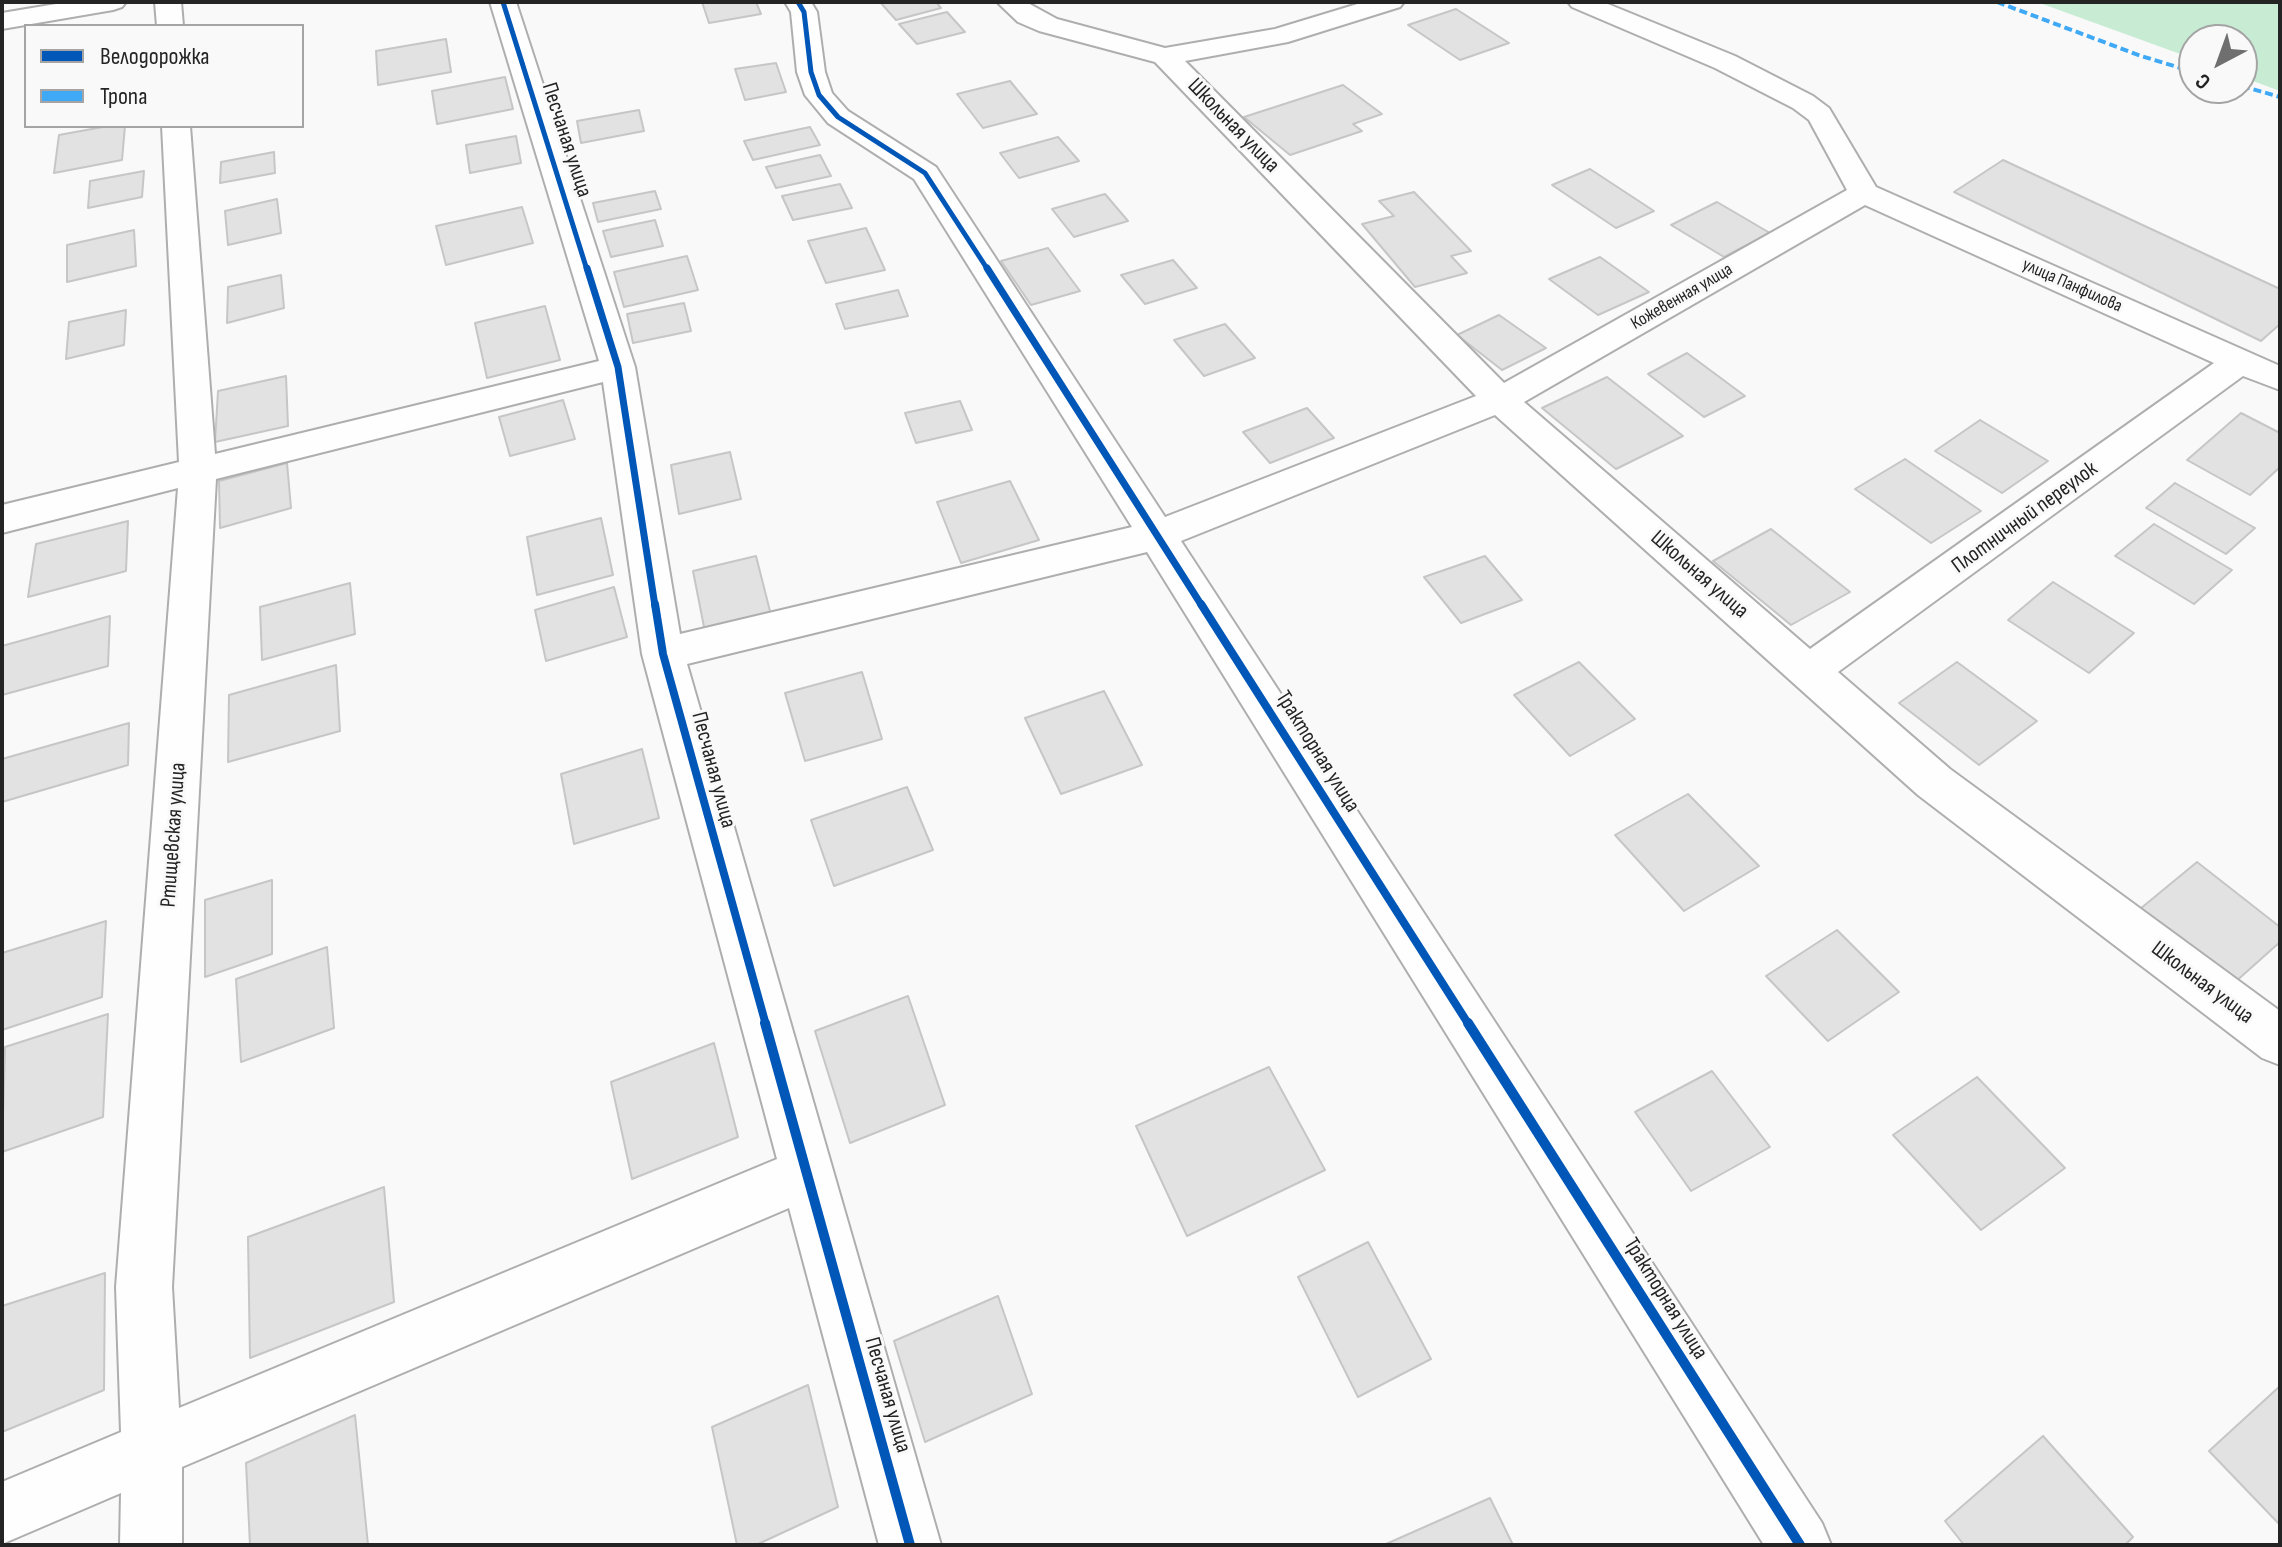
<!DOCTYPE html>
<html>
<head>
<meta charset="utf-8">
<style>
  body { margin:0 }
  #map { position:relative; width:2282px; height:1547px; overflow:hidden; background:#f9f9fa; font-family:"Sofia Sans Condensed",sans-serif }
  canvas { display:block }
  .frame { position:absolute; inset:0; border:4px solid #242425; pointer-events:none }
  .legend { position:absolute; left:24px; top:24px; width:280px; height:104px; box-sizing:border-box; background:#f9f9fa; border:2px solid #a4a4a5; margin:0; padding:10px 14px; list-style:none; font-size:24px; color:#242425 }
  .legend li { display:flex; align-items:center; gap:16px; height:40px }
  .legend b { width:40px; border:2px solid #a4a4a5 }
  .north { position:absolute; left:2178px; top:24px; width:80px; height:80px; box-sizing:border-box; background:#f9f9fa; border:2px solid #a4a4a5; border-radius:50%; rotate:221deg; font-size:22px; font-weight:700; line-height:32px; text-align:center; color:#242425 }
  .north::after { content:''; display:block; margin:auto; width:28px; height:36px; background:#6f6f70; clip-path:polygon(50% 0,100% 100%,50% 72%,0 100%) }
</style>
</head>
<body>
<div id="map">
<canvas width="2282" height="1547"></canvas>
<div class="frame"></div>
<ul class="legend">
<li><b style="height:10px;background:#0057b8"></b>Велодорожка</li>
<li><b style="height:10px;background:#3fa9f5"></b>Тропа</li>
</ul>
<div class="north">С</div>
</div>
<script>
const c = document.querySelector('canvas').getContext('2d');
c.lineJoin = 'round';
function fill(path, color) {
  c.fillStyle = color;
  c.fill(path, 'evenodd');
}
function poly(rows) {
  const path = new Path2D();
  for (const r of rows) {
    path.moveTo(r[0], r[1]);
    for (let i = 2; i < r.length; i += 2) path.lineTo(r[i], r[i + 1]);
  }
  return path;
}
function stroke(path, color, width, dash) {
  c.strokeStyle = color;
  c.lineWidth = width;
  c.lineCap = dash ? 'butt' : 'round';
  c.setLineDash(dash || []);
  c.stroke(path);
}
function drawText(font, color, halo, rows, align = 'center') {
  c.font = font + ' "Sofia Sans Condensed",sans-serif';
  c.lineWidth = 6;
  c.setLineDash([]);
  c.textBaseline = 'middle';
  c.strokeStyle = halo;
  c.fillStyle = color;
  for (const [text, x, y, turn = 0] of rows) {
    c.save();
    c.translate(x, y);
    c.rotate((+turn || 0) * Math.PI / 180);
    c.textAlign = isNaN(turn) ? turn : align;
    if (halo) c.strokeText(text, 0, 0);
    c.fillText(text, 0, 0);
    c.restore();
  }
}
fill(poly([
  [2037,2,2280,2,2280,91,2242,77,2242,40,2194,40,2194,59]
]), '#c7ecd3');
const building = poly([
  [702,2,756,2,761,14,709,23,702,2],
  [880,2,936,2,941,8,896,20,880,2],
  [1456,9,1509,43,1460,60,1408,25,1456,9],
  [947,12,965,32,917,44,899,24,947,12],
  [446,39,451,72,378,85,376,51,446,39],
  [776,63,786,92,745,100,735,69,776,63],
  [505,77,513,109,437,124,432,91,505,77],
  [1010,81,1037,114,983,128,957,94,1010,81],
  [1343,85,1382,114,1353,124,1362,131,1290,155,1244,117,1343,85],
  [639,110,644,131,581,143,577,121,639,110],
  [108,126,125,126,122,160,54,173,59,135,108,126],
  [810,127,820,145,753,160,744,141,810,127],
  [516,136,521,163,470,173,466,145,516,136],
  [1058,137,1079,161,1019,178,1000,153,1058,137],
  [274,152,275,173,220,183,221,162,274,152],
  [820,155,831,176,776,188,766,167,820,155],
  [2003,160,2280,289,2280,324,2261,341,1954,192,2003,160],
  [1590,169,1654,211,1616,228,1552,185,1590,169],
  [144,171,142,197,88,208,90,181,144,171],
  [840,184,852,208,793,220,782,196,840,184],
  [655,191,661,209,598,222,593,203,655,191],
  [1414,192,1471,251,1451,256,1467,273,1415,287,1362,224,1394,216,1379,201,1414,192],
  [1105,194,1128,221,1074,237,1052,209,1105,194],
  [277,199,281,233,228,245,225,211,277,199],
  [1717,202,1770,233,1724,257,1671,225,1717,202],
  [522,207,533,243,446,265,436,226,522,207],
  [655,220,663,246,611,257,603,231,655,220],
  [866,228,885,270,826,283,808,241,866,228],
  [134,230,136,266,67,282,67,245,134,230],
  [1048,248,1080,291,1031,305,1001,261,1048,248],
  [687,256,698,290,624,307,614,272,687,256],
  [1600,257,1649,292,1598,315,1549,279,1600,257],
  [1173,260,1197,288,1145,304,1121,275,1173,260],
  [281,275,284,308,227,323,228,287,281,275],
  [898,290,908,316,845,329,836,304,898,290],
  [684,303,691,331,633,343,627,314,684,303],
  [545,306,560,360,487,378,475,323,545,306],
  [126,310,124,345,66,359,69,322,126,310],
  [1499,315,1546,348,1502,370,1457,335,1499,315],
  [1225,324,1255,358,1204,376,1174,340,1225,324],
  [1687,353,1745,396,1704,417,1648,374,1687,353],
  [286,376,288,426,215,442,218,391,286,376],
  [1607,377,1683,436,1616,469,1542,408,1607,377],
  [563,400,575,439,510,456,499,417,563,400],
  [960,401,972,430,916,443,905,413,960,401],
  [1307,408,1334,438,1270,463,1243,432,1307,408],
  [2241,413,2280,433,2280,467,2250,495,2187,460,2241,413],
  [1980,420,2048,461,2002,493,1935,451,1980,420],
  [730,452,741,499,679,514,671,465,730,452],
  [1905,459,1981,511,1931,543,1855,489,1905,459],
  [287,463,291,508,220,528,219,481,287,463],
  [1010,481,1039,540,961,563,937,502,1010,481],
  [2175,483,2255,528,2226,554,2146,508,2175,483],
  [601,518,613,575,537,595,527,537,601,518],
  [128,521,126,571,28,597,36,544,128,521],
  [2154,524,2232,570,2194,604,2115,556,2154,524],
  [1771,529,1850,592,1791,625,1713,561,1771,529],
  [756,556,771,615,705,632,693,571,756,556],
  [1485,556,1522,600,1461,623,1424,577,1485,556],
  [2053,582,2134,633,2089,673,2008,620,2053,582],
  [350,583,355,634,262,660,260,607,350,583],
  [614,587,627,637,546,661,535,610,614,587],
  [110,616,108,666,2,695,2,646,110,616],
  [1579,662,1635,719,1570,756,1514,695,1579,662],
  [1957,662,2037,721,1979,765,1899,703,1957,662],
  [336,665,340,731,228,762,229,695,336,665],
  [862,672,882,739,805,761,785,693,862,672],
  [1104,691,1142,765,1061,794,1025,718,1104,691],
  [129,723,128,765,2,802,2,759,129,723],
  [642,749,659,818,574,844,561,774,642,749],
  [907,787,933,850,834,886,811,820,907,787],
  [1688,794,1759,866,1684,911,1615,835,1688,794],
  [2197,862,2280,927,2280,942,2233,984,2140,909,2197,862],
  [272,880,272,954,205,977,205,900,272,880],
  [106,921,102,997,2,1030,2,953,106,921],
  [1837,930,1899,992,1828,1041,1766,976,1837,930],
  [327,947,334,1028,241,1062,236,979,327,947],
  [908,996,945,1105,850,1143,815,1031,908,996],
  [108,1014,103,1117,2,1152,5,1047,108,1014],
  [714,1043,738,1137,632,1179,611,1082,714,1043],
  [1269,1067,1325,1170,1187,1236,1136,1126,1269,1067],
  [1712,1071,1770,1147,1691,1191,1635,1112,1712,1071],
  [1977,1077,2065,1168,1981,1230,1893,1135,1977,1077],
  [384,1187,394,1302,250,1358,248,1237,384,1187],
  [1368,1242,1431,1359,1358,1397,1298,1277,1368,1242],
  [105,1273,104,1390,2,1432,2,1306,105,1273],
  [998,1296,1032,1394,925,1442,894,1341,998,1296],
  [808,1385,838,1507,756,1545,737,1545,712,1427,808,1385],
  [2280,1386,2280,1525,2209,1451,2280,1386],
  [355,1415,368,1545,250,1545,246,1463,355,1415],
  [2043,1436,2133,1537,2125,1545,1964,1545,1945,1521,2043,1436],
  [1490,1498,1513,1545,1386,1545,1386,1544,1490,1498]
]);
fill(building, '#e2e2e3');
stroke(building, '#c6c6c7', 2);
const minor = poly([
  [68,2,126,2,122,7,113,10,2,29,2,13,68,2],
  [155,2,181,2,183,26,157,26,155,2],
  [490,2,516,2,635,367,680,634,1132,527,914,179,828,123,805,95,797,72,791,12,785,2,811,2,817,12,825,72,832,93,848,111,936,167,1165,517,1476,396,1155,62,1039,31,1018,22,997,2,1026,2,1057,19,1165,48,1275,29,1364,2,1404,2,1400,7,1288,42,1185,61,1504,383,1847,190,1809,120,1793,108,1715,68,1572,7,1568,2,1603,2,1735,56,1813,96,1829,108,1876,187,2280,366,2280,390,2243,376,1838,672,1950,769,2280,1011,2280,1065,2262,1058,1918,795,1495,415,1181,541,1822,1523,1831,1545,1764,1545,1147,552,687,664,941,1545,879,1545,789,1208,182,1467,182,1545,120,1545,121,1493,2,1544,2,1482,121,1432,116,1287,178,488,2,533,2,505,179,462,162,126,190,126,215,454,599,361,490,2],
  [1865,205,2214,363,1810,649,1524,402,1865,205],
  [603,382,642,654,777,1159,179,1408,172,1287,216,479,603,382]
]);
stroke(minor, '#aeaeaf', 4);
fill(minor, '#fefefe');
stroke(poly([
  [1997,2,2141,56,2194,72],
  [2242,86,2280,97]
]), '#3fa9f5', 4, [8, 4]);
stroke(poly([
  [503,2,587,270],
  [798,2,804,12,811,72,819,95,838,117,925,173,988,270]
]), '#0057b8', 5);
stroke(poly([
  [587,268,618,367,655,606],
  [987,268,1202,606]
]), '#0057b8', 7);
stroke(poly([
  [655,604,663,654,766,1025],
  [1201,604,1469,1025]
]), '#0057b8', 8);
stroke(poly([
  [765,1023,910,1545],
  [1468,1023,1800,1545]
]), '#0057b8', 10);
drawText('18px', '#242425', '#f9f9fa', [
  ["улица Панфилова",2072,286,24],
  ["Кожевенная улица",1682,297,-30]
]);
drawText('22px', '#242425', '#f9f9fa', [
  ["Школьная улица",1233,126,46],
  ["Песчаная улица",566,140,72],
  ["Плотничный переулок",2025,518,-36],
  ["Школьная улица",1699,575,41],
  ["Тракторная улица",1317,752,58],
  ["Песчаная улица",713,770,75],
  ["Ртищевская улица",174,835,-86],
  ["Школьная улица",2202,983,37],
  ["Тракторная улица",1665,1299,58],
  ["Песчаная улица",887,1395,74]
]);
</script>
</body>
</html>
